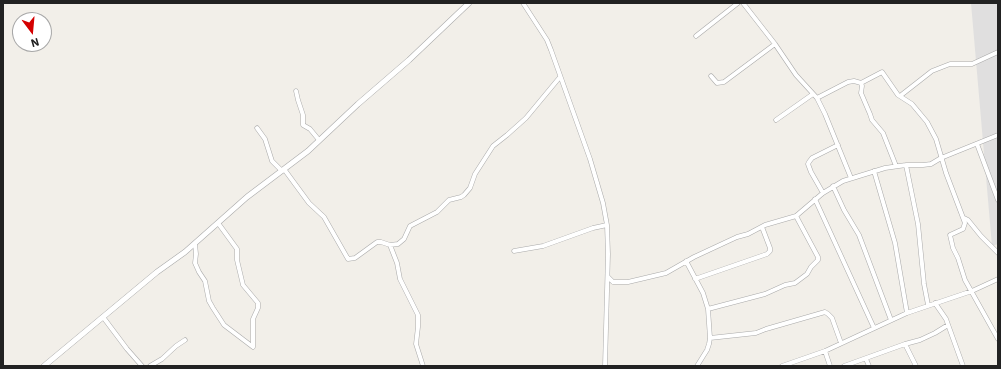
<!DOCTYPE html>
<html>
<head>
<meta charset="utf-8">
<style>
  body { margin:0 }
  #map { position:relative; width:1001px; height:369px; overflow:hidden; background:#f2efe9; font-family:"IBM Plex Sans",sans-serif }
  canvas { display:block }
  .frame { position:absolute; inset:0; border:4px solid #222; pointer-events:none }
  .north { position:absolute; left:12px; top:12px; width:40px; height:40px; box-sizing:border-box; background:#fff; border:1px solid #a7a7a7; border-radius:50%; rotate:164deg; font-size:11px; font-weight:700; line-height:16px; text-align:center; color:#222 }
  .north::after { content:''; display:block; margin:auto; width:14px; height:18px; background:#d40000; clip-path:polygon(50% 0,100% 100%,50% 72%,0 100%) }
</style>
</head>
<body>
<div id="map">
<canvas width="1001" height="369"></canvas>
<div class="frame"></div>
<div class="north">N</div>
</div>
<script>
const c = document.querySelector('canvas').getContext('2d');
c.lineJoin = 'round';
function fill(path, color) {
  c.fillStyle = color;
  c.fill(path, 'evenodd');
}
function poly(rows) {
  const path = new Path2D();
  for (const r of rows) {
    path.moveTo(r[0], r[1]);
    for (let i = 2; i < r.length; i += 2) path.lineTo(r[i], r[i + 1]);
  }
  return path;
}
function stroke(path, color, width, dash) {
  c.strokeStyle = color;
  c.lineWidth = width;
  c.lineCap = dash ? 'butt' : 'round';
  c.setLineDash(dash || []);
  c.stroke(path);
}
fill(poly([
  [971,3,998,3,998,244,992,246]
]), '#e0dfdf');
const minor = poly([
  [523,3,547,40,551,50,590,159,603,203,607,225,608,254,605,366],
  [743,3,775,44,796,75,817,98],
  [696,36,738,3],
  [711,76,717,83,724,82,775,44],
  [861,83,862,86,861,93,870,114,872,120,883,133,896,166],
  [296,91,298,100,303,115,303,125,310,129,319,140],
  [900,96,932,71,950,64,972,64,998,52],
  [776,120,813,94],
  [257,128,265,139,272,161,282,171],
  [977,144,998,200],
  [906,165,918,224,924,284,928,305],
  [284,169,309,203,324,217,348,259,355,258,377,242,381,242,390,245,398,244,404,239,410,226,437,212,449,200,461,197,464,195,470,188,475,174,493,146,507,135,526,118,560,77],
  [874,171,895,243,907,313,972,291,998,279],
  [851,178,825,114,817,98,848,82,854,81,861,83,882,72,898,95,912,104,927,122,936,139,946,173,965,223,963,229,950,235,953,248,958,258,965,280,998,339],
  [833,186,844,210,859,235,891,320],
  [823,193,811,172,808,164,809,162,812,158,838,145],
  [815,199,874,328],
  [964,218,968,220,981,236,998,253],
  [195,244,196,254,195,263,199,272,205,281,209,301,213,308,224,325,253,347,253,319,258,308,258,303,243,285,237,260,237,249,218,223],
  [390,245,397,263,400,279,418,315,418,327,416,344,423,366],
  [514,251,543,246,593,228,607,225],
  [686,261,703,293,708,309,710,338,709,344,707,350,697,366],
  [608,277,613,282,628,282,666,273,694,257,737,237,748,234,765,225,796,216,823,193,843,181,885,168,906,165,923,165,931,164,941,158,998,135],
  [695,279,767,254,770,251,770,248,762,227],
  [935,303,946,319,963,366],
  [708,309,765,294,785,285,795,283,807,274,811,267,818,260,818,257,796,216],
  [103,317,127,349,142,366],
  [710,338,756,333,766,329,825,312,828,314,832,318,841,343],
  [905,344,916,366],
  [825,351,830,366],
  [866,359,869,366],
  [150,366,162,359,176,346,185,340],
  [782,366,825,351,907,313],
  [844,366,905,344,920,340,935,333,948,325]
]);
const tertiary = poly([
  [44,366,157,272,185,252,247,197,308,151,358,104,409,60,469,3]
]);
stroke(minor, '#a9a9a9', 5);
stroke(tertiary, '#a9a9a9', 6);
stroke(minor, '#fff', 4);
stroke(tertiary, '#fff', 5);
</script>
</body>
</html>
